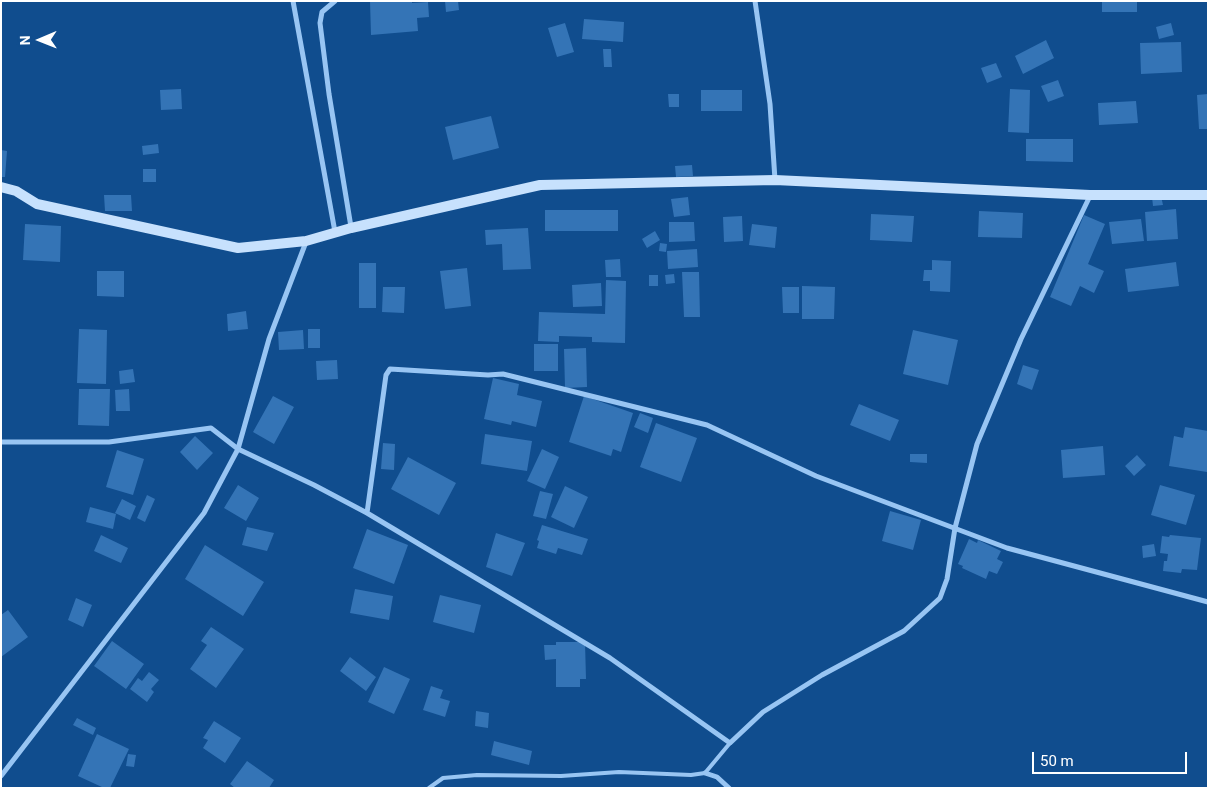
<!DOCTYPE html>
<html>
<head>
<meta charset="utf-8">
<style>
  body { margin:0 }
  #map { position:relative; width:1209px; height:789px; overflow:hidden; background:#104d8e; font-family:Roboto,sans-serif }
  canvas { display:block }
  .frame { position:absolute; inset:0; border:2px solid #fff; pointer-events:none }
  .north { position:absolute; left:15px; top:15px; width:50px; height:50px; -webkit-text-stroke:4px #104d8e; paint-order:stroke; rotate:269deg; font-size:14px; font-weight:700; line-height:20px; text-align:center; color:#fff }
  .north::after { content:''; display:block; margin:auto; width:18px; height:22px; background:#fff; clip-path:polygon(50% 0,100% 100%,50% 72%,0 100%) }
  .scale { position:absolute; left:1032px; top:752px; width:155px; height:22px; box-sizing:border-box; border:2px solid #fff; border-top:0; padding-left:6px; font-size:15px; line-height:18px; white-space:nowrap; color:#fff; -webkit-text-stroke:4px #104d8e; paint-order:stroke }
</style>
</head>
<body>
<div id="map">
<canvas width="1209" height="789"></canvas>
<div class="frame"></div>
<div class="north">N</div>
<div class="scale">50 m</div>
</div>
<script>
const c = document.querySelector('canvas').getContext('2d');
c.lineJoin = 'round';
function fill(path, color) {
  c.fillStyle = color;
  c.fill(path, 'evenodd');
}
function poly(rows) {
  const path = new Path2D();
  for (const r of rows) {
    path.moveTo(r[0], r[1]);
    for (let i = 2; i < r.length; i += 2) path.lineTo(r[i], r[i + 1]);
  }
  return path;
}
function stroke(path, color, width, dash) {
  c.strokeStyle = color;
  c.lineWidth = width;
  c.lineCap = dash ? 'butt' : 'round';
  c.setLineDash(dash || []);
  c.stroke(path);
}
fill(poly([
  [370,1,412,1,412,3,428,2,429,17,417,18,418,31,371,35],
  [445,1,458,1,459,10,446,12],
  [1102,1,1137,1,1137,12,1102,12],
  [584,19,624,22,623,42,582,39],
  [565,23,574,52,557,57,548,28],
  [1171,23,1174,35,1159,39,1156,27],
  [1046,40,1054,58,1023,74,1015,56],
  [1181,42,1182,72,1141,74,1140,43],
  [603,49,611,49,612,67,604,67],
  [996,63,1002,77,987,83,981,68],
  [1058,80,1064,96,1048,102,1041,86],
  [181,89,182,109,161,110,160,90],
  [1010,89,1030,90,1029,133,1008,132],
  [701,90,742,90,742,111,701,111],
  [668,94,679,94,679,107,669,107],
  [1208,94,1208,129,1199,129,1197,95],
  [1136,101,1138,123,1099,125,1098,103],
  [491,116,499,148,453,160,445,127],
  [1026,139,1073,139,1073,162,1026,161],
  [158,144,159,153,143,155,142,146],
  [1,150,7,151,5,177,1,177],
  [692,165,693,176,676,177,675,166],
  [143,169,156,169,156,182,143,182],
  [104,195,131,195,132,211,105,211],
  [1161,196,1163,205,1153,206,1152,197],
  [688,197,690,215,674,217,671,199],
  [1176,209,1178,239,1147,241,1145,212],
  [545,210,618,210,618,231,545,231],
  [979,211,1023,213,1022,238,978,237],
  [871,214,914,216,912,242,870,240],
  [1084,215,1105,224,1088,264,1104,271,1094,293,1080,286,1071,306,1050,297],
  [742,216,743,241,724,242,723,217],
  [1141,219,1144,241,1112,244,1109,222],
  [669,222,694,222,695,241,669,242],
  [25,224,61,226,60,262,23,260],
  [752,224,777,227,775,248,749,245],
  [528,228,531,269,503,270,502,244,486,245,485,230],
  [655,231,660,240,647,248,642,239],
  [660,243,667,244,666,252,659,251],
  [697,249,698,267,668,269,667,251],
  [620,259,621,277,606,277,605,260],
  [932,260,951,261,950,292,930,291,930,281,923,281,924,270,932,270],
  [1176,262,1179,286,1128,292,1125,269],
  [359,263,376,263,376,308,359,308],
  [467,268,471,306,445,309,440,271],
  [97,271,124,271,124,297,97,296],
  [682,272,699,272,700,317,684,317],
  [674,274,675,283,666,284,665,275],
  [649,275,658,275,658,286,649,286],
  [606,280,626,281,625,343,592,342,592,337,559,336,559,342,538,341,539,312,605,314],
  [601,283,602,306,573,307,572,285],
  [802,286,835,287,834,319,802,319],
  [383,287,405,287,404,313,382,312],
  [782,287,799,287,799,313,783,313],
  [246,311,248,329,228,331,227,314],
  [79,329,107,330,106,384,77,383],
  [308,329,320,329,320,348,308,348],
  [303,330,304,349,279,350,278,332],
  [913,330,958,340,948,385,903,374],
  [534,344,558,344,558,371,534,371],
  [586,348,587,387,565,388,564,349],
  [337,360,338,379,317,380,316,361],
  [1023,365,1039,370,1032,390,1017,384],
  [133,369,135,382,120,384,119,371],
  [493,378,519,384,517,395,542,401,536,427,512,421,511,425,484,419],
  [79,389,110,389,109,426,78,425],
  [129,389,130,411,116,411,115,390],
  [273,396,294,407,274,444,253,432],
  [584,396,633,413,621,452,613,449,611,456,569,442],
  [859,404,899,420,890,441,850,425],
  [640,413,653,418,648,433,634,427],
  [656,423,697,438,681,482,640,467],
  [1185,427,1208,431,1207,472,1169,466,1174,436,1183,438],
  [485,434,532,441,527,471,481,464],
  [195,436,213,453,197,470,180,452],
  [383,443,395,444,394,470,381,469],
  [1103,446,1105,475,1063,478,1061,450],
  [542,449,559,457,545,489,527,481],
  [117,450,144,459,133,495,106,487],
  [910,454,927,454,927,463,910,462],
  [1137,455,1146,465,1134,476,1125,466],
  [408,457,456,483,439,515,391,489],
  [238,485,259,498,246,521,224,508],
  [1160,485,1195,495,1186,525,1151,515],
  [565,486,588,497,574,528,551,517],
  [540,491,553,494,546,519,533,516],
  [147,495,155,499,145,522,137,518],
  [122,499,136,506,130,520,115,513],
  [90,507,116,514,113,529,86,522],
  [890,511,921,520,913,550,882,541],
  [542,525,588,539,582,555,558,548,556,554,537,548,539,541,537,540],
  [247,527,274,533,267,551,242,545],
  [367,529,408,545,394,584,353,568],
  [496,533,525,543,512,576,486,567],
  [101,535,128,548,121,563,94,551],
  [1170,535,1201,538,1197,570,1182,569,1181,573,1163,571,1164,561,1167,561,1168,554,1160,553,1162,536,1169,537],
  [969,539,977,543,978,540,1001,551,997,559,1003,562,997,574,989,571,986,579,962,568,963,566,958,564],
  [1154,544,1156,556,1143,558,1142,546],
  [205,545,264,582,243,616,185,579],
  [355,589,393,596,389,620,350,613],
  [440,595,481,605,474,633,433,622],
  [76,598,92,605,83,627,68,620],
  [8,610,28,637,1,657,1,615],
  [211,627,244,649,216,688,190,669,207,645,201,641],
  [112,641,144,664,126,689,94,666],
  [556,642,585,642,586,679,580,679,580,687,556,687,556,659,545,660,544,645,556,645],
  [350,657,376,677,366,691,340,671],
  [384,667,410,679,394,714,368,702],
  [149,672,159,680,151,689,154,692,147,702,130,689,138,678,142,681],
  [431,686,443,690,440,698,450,701,445,717,423,710],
  [476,711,489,713,488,728,475,726],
  [77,718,96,728,93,735,73,725],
  [214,721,241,738,225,763,203,748,208,740,203,738],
  [97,734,129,749,110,788,104,788,78,776],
  [494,741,532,751,529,765,491,755],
  [128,754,136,755,134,767,126,766],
  [247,761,274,780,269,788,235,788,230,784]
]), '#3474b6');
stroke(poly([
  [429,788,443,778,477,775,561,776,619,772,691,775,705,773,730,743]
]), '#98c5f3', 4);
stroke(poly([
  [293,1,335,232],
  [335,1,322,12,320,23,329,94,351,227],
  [755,1,770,104,775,180],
  [1,442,109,442,211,428,238,449,314,485,367,513,610,658,730,743,763,712,822,675,904,631,940,598,947,579,955,528,977,444,1021,339,1090,196],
  [367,513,386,375,390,369,488,375,503,374,707,425,816,476,1007,548,1208,602],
  [705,773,717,777,729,788],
  [1,776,204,513,238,449,269,339,306,242]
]), '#98c5f3', 5);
stroke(poly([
  [1,187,16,191,37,204,238,248,306,241,351,228,540,185,775,180,1090,195,1208,195]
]), '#c7e1fd', 10);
</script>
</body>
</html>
